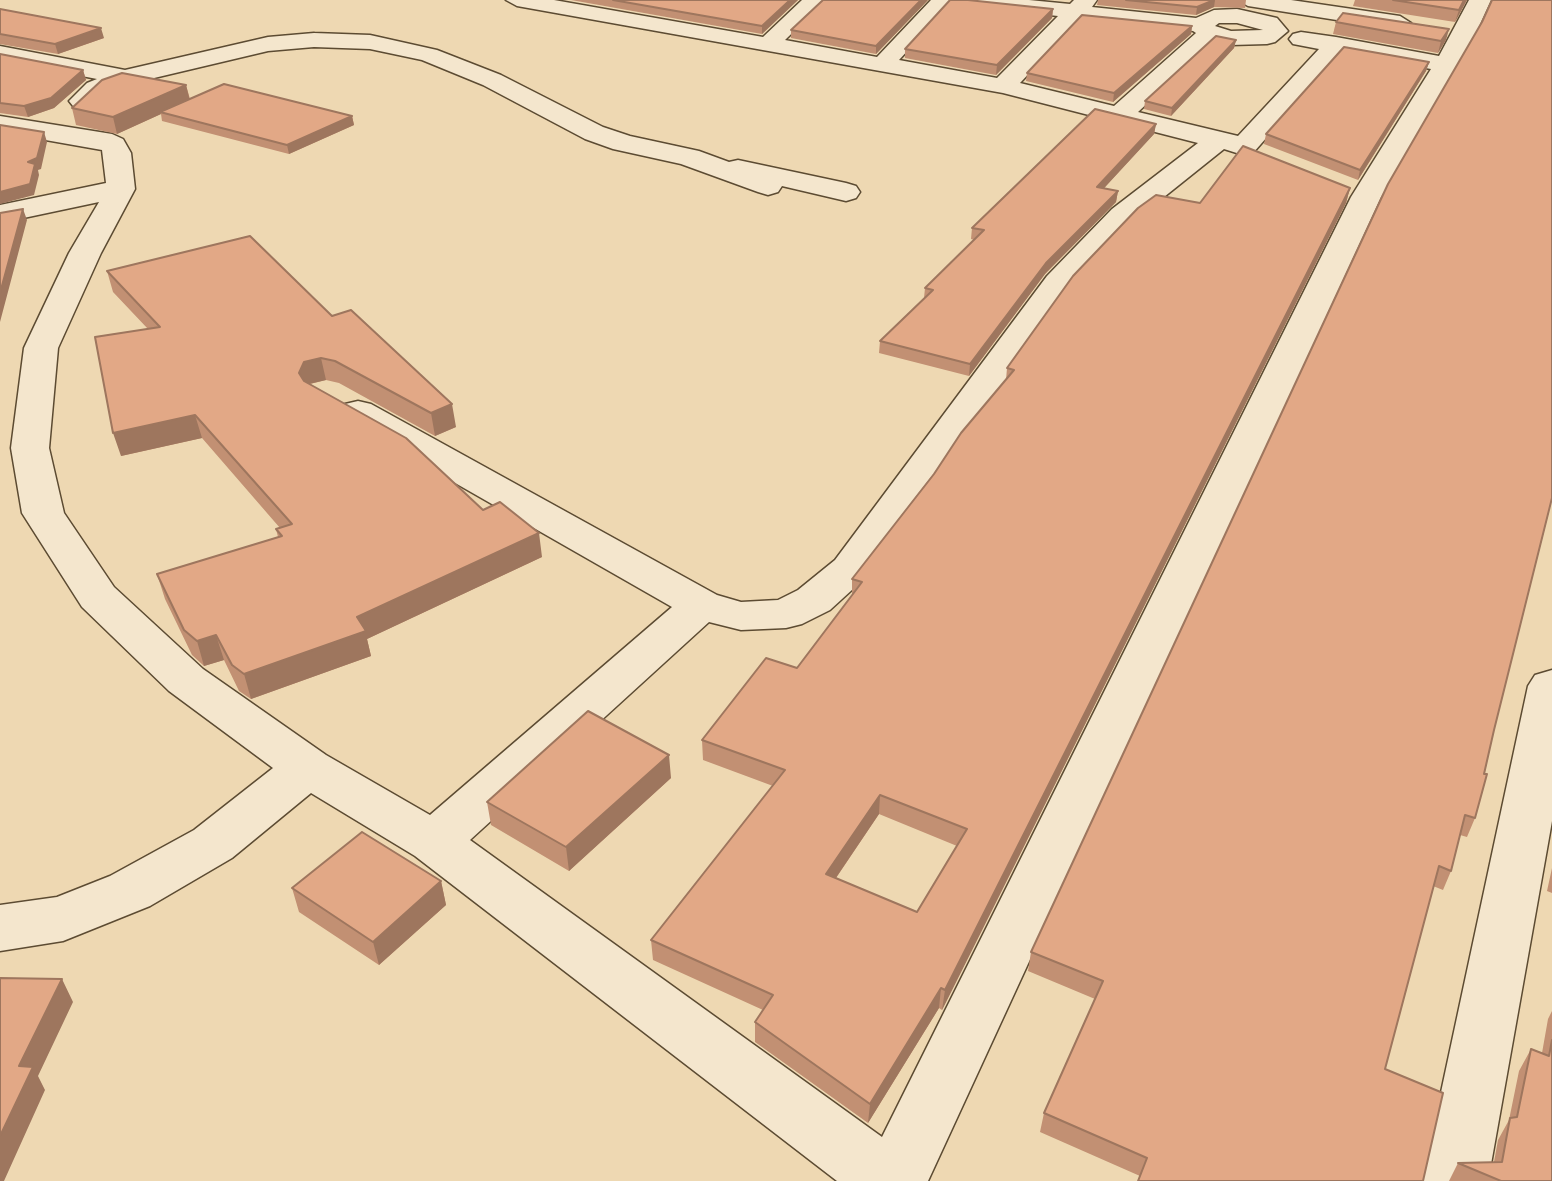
<!DOCTYPE html>
<html>
<head>
<meta charset="utf-8">
<style>
  body { margin:0 }
  canvas { display:block; background:#eed8b2 }
</style>
</head>
<body>
<canvas width="1552" height="1181"></canvas>
<script>
const c = document.querySelector('canvas').getContext('2d');
c.lineJoin = 'round';
function poly(rows) {
  const path = new Path2D();
  for (const r of rows) {
    path.moveTo(r[0], r[1]);
    for (let i = 2; i < r.length; i += 2) path.lineTo(r[i], r[i + 1]);
  }
  return path;
}
function stroke(path, color, width, dash) {
  c.strokeStyle = color;
  c.lineWidth = width;
  c.lineCap = dash ? 'butt' : 'round';
  c.setLineDash(dash || []);
  c.stroke(path);
}
function fill(path, color) {
  c.fillStyle = color;
  c.fill(path, 'evenodd');
}
const minor = poly([
  [506,0,554,0,763,37,802,0,826,0,785,40,877,57,931,0,954,0,899,60,997,78,1058,16,968,6,957,0,1029,0,1070,4,1074,0,1097,0,1092,7,1196,18,1214,10,1237,9,1277,18,1288,31,1275,42,1267,44,1231,45,1214,41,1138,112,1238,136,1319,49,1293,44,1289,39,1293,34,1301,32,1336,37,1439,56,1469,0,1491,0,1476,33,1381,197,928,1181,837,1181,415,856,311,793,232,858,150,906,63,941,0,951,0,905,57,897,110,876,194,830,273,768,169,691,82,607,22,513,11,448,24,348,69,253,99,202,0,223,0,205,106,183,102,150,0,132,0,116,112,134,123,139,131,153,135,189,101,253,58,348,49,448,64,513,114,587,203,669,326,755,430,815,672,607,345,420,339,412,345,404,358,401,371,404,717,595,741,602,778,600,798,590,835,560,1047,276,1112,209,1198,143,1003,93,517,6,506,0],
  [1080,19,1193,31,1196,33,1114,106,1020,83,1080,19],
  [1219,23,1237,23,1263,30,1231,31,1215,26,1219,23],
  [1341,53,1431,69,1351,197,882,1137,470,840,709,622,741,630,786,628,802,624,830,610,865,578,1069,290,1134,221,1224,149,1243,155,1253,153,1341,53],
  [1237,0,1291,0,1400,16,1411,23,1400,30,1248,6,1237,0],
  [314,33,370,35,437,50,501,75,603,127,630,136,699,151,729,162,738,160,846,183,856,186,860,192,856,198,846,201,782,186,778,192,768,195,758,192,681,164,613,149,585,139,483,85,422,60,370,49,314,47,268,51,133,83,105,93,91,106,82,109,73,106,69,101,87,83,97,79,0,60,0,46,125,70,268,37,314,33],
  [1552,670,1552,821,1488,1181,1422,1181,1528,686,1535,675,1552,670]
]);
stroke(minor, '#5c4b32', 3);
fill(minor, '#f4e6cd');
fill(poly([
  [571,0,798,0,762,34],
  [928,0,876,54,791,38,791,30],
  [1098,0,1246,0,1245,8,1214,7,1196,15,1097,5],
  [1355,0,1467,0,1455,22,1353,6],
  [0,9,104,38,58,54,0,44],
  [1053,9,1052,18,996,75,905,58,905,49],
  [1336,22,1446,40,1438,53,1333,34],
  [1192,26,1191,34,1113,102,1026,81,1027,73],
  [1236,40,1234,48,1171,116,1144,109,1145,101],
  [0,54,83,70,86,80,54,108,28,117,0,113],
  [1429,62,1426,71,1358,180,1264,144,1266,134],
  [186,85,190,99,352,116,354,125,289,154,162,121,161,114,117,134,76,125,72,108],
  [1156,124,1154,134,1104,188,1118,191,1116,202,1045,274,969,376,879,353,880,341,924,298,925,288,975,240,971,239,972,228],
  [1350,188,1346,203,942,1010,939,1008,868,1123,755,1042,755,1022,763,1010,653,960,651,940,773,786,703,760,702,740,797,668,852,596,852,579,1006,380,1007,368,1200,203],
  [879,814,957,846,917,912,836,878],
  [107,271,332,316,456,427,435,436,339,383,326,380,310,384,483,510,542,557,367,639,371,656,251,699,239,691,224,660,204,666,192,655,165,599,157,574,278,537,276,529,280,528,202,438,121,456,148,329,113,292],
  [1494,730,1475,818,1467,837,1460,835,1451,871,1443,890,1433,886,1140,1176,1040,1132,1044,1113,1095,999,1028,971,1031,952],
  [671,778,569,871,491,825,487,802],
  [1552,868,1552,893,1547,891],
  [441,881,446,905,379,965,299,912,292,888],
  [1552,1011,1552,1181,1449,1181,1458,1163,1494,1162,1498,1140,1509,1120,1519,1071,1531,1049,1542,1053,1548,1019]
]), '#c29073');
fill(poly([
  [790,0,798,0,762,34,762,26],
  [921,0,928,0,876,54,876,46],
  [1215,0,1214,7,1196,15,1197,7],
  [1464,0,1467,0,1455,22,1459,10],
  [1053,9,1052,18,996,75,997,65],
  [1192,26,1191,34,1113,102,1114,93],
  [101,28,104,38,58,54,55,44],
  [1449,29,1446,40,1438,53,1441,41],
  [1236,40,1234,48,1171,116,1172,108],
  [1429,62,1426,71,1358,180,1360,170],
  [83,70,86,80,54,108,28,117,24,106],
  [186,85,190,101,160,112,161,114,117,134,113,117],
  [352,116,354,125,289,154,287,145],
  [1156,124,1154,134,1095,198,1097,187],
  [44,132,47,142,41,169,38,170,39,175,34,195,0,204,0,192,28,162],
  [1350,188,1346,203,942,1010,945,990],
  [1118,191,1116,202,1045,274,969,376,970,364,1046,263],
  [23,209,27,220,0,322,0,293],
  [321,358,326,380,309,384,304,396,299,373,304,362],
  [452,404,456,427,435,436,431,413],
  [195,415,202,438,121,456,113,433],
  [539,533,542,557,367,639,371,656,251,699,244,674,357,617],
  [216,635,224,660,204,666,197,641],
  [669,755,671,778,569,871,566,847],
  [880,795,879,814,825,894,826,874],
  [441,881,446,905,379,965,373,942],
  [62,979,73,1002,38,1076,45,1090,4,1181,0,1181,0,1136,19,1066],
  [941,988,939,1008,868,1123,870,1104]
]), '#9e765e');
const building = poly([
  [613,0,790,0,762,26,613,0],
  [823,0,921,0,876,46,791,30,823,0],
  [950,0,968,0,1053,9,997,65,905,49,950,0],
  [1126,0,1214,0,1197,7,1126,0],
  [1393,0,1464,0,1459,10,1393,0],
  [1492,0,1552,0,1552,498,1494,730,1484,774,1487,774,1475,818,1465,815,1451,871,1439,866,1385,1069,1443,1093,1423,1181,1138,1181,1147,1158,1044,1113,1103,981,1031,952,1388,184,1482,22,1492,0],
  [0,9,101,28,55,44,0,34,0,9],
  [1343,13,1449,29,1441,41,1336,22,1343,13],
  [1082,15,1192,26,1114,93,1027,73,1082,15],
  [1216,36,1236,40,1172,108,1145,101,1216,36],
  [1344,47,1429,62,1360,170,1266,134,1344,47],
  [0,54,83,70,51,98,24,106,0,103,0,54],
  [122,73,186,85,113,117,72,108,102,80,122,73],
  [224,84,352,116,287,145,160,112,224,84],
  [1095,109,1156,124,1097,187,1118,191,1046,263,970,364,880,341,933,290,925,288,984,230,972,228,1095,109],
  [0,125,44,132,37,158,28,162,35,164,30,184,0,192,0,125],
  [1243,146,1350,188,945,990,941,988,870,1104,755,1022,773,995,651,940,785,770,702,740,766,658,797,668,862,582,852,579,934,474,961,433,1014,370,1007,368,1073,276,1138,208,1156,195,1200,203,1243,146],
  [880,795,967,829,917,912,826,874,880,795],
  [23,209,0,293,0,213,23,209],
  [250,236,332,316,351,310,452,404,431,413,335,361,321,358,304,362,299,373,304,381,406,438,483,510,500,502,539,533,357,617,366,631,244,674,232,665,216,635,197,641,184,630,157,574,282,536,276,529,292,524,195,415,113,433,95,337,160,327,107,271,250,236],
  [588,711,669,755,566,847,487,802,588,711],
  [362,832,441,881,373,942,292,888,362,832],
  [0,978,62,979,19,1066,33,1067,0,1136,0,978],
  [1552,1040,1552,1181,1501,1181,1458,1163,1502,1162,1510,1118,1517,1117,1531,1049,1549,1056,1552,1040]
]);
fill(building, '#e2a886');
stroke(building, '#9e765e', 2);
</script>
</body>
</html>
